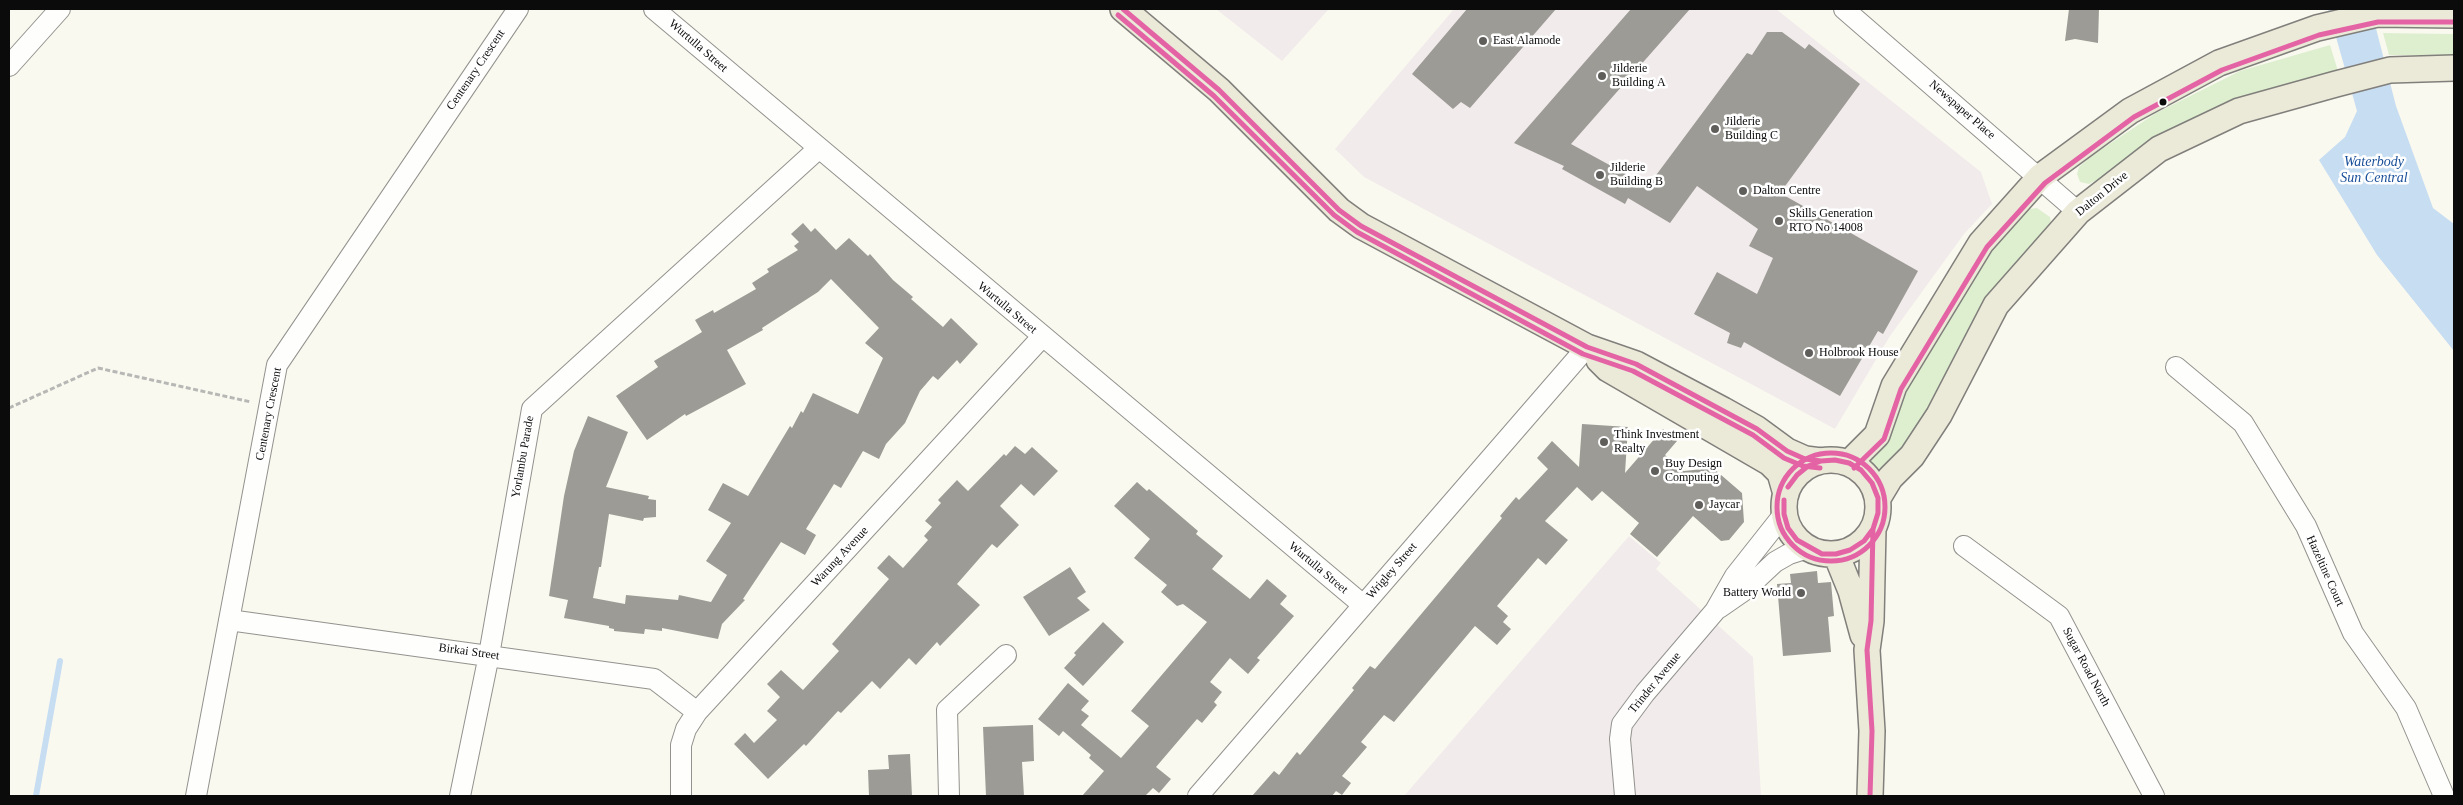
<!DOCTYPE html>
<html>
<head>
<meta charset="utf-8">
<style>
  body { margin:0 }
  #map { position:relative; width:2463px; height:805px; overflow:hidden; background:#faf9ef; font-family:"Times New Roman",serif }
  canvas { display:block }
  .frame { position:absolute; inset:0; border:10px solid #0b0b0b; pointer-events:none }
</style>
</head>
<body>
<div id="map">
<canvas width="2463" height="805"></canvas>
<div class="frame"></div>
</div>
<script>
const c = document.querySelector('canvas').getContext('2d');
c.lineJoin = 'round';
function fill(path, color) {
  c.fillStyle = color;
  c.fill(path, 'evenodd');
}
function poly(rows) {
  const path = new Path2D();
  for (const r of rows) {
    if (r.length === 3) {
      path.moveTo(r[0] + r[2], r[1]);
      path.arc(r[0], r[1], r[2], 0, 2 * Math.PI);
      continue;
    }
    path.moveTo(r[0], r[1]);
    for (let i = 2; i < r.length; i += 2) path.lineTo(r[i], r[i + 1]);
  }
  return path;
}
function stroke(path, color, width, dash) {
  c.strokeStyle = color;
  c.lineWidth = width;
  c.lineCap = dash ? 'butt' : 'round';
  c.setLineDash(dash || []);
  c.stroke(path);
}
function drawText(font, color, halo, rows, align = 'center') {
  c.font = font + ' "Times New Roman",serif';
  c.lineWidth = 5;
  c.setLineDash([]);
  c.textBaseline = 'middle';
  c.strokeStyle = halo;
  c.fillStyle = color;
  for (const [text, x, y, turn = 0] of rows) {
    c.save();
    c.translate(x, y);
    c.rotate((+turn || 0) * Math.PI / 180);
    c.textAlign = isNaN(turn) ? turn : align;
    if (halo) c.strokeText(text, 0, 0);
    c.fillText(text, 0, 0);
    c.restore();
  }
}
fill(poly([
  [1216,9,1329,9,1282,61],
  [1454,9,1776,9,1981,172,1992,204,1964,234,1890,336,1835,429,1364,177,1335,149],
  [1629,536,1661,563,1656,569,1753,657,1761,796,1404,796]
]), '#f1ebec');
fill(poly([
  [2383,33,2454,34,2454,56,2389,55],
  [2330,45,2338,71,2154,138,2099,179,2089,184,2080,182,2077,174,2079,167,2090,157,2156,113,2240,71],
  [2037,208,2050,217,2051,224,1907,443,1882,469,1873,467,1869,458,1899,413,1903,389,1986,257,2021,214,2029,209]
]), '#deefd0');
fill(poly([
  [2328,9,2371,9,2396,106,2433,208,2454,224,2454,351,2377,255,2319,160,2345,137,2357,111]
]), '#c7ddf2');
stroke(poly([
  [36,796,60,661]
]), '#c7ddf2', 6);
fill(poly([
  [1467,9,1556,9,1470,108,1461,102,1453,109,1412,74],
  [1631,9,1690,9,1571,144,1648,186,1747,53,1752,55,1767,32,1782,32,1805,49,1809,44,1860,84,1780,193,1918,271,1883,334,1878,331,1840,396,1744,342,1741,348,1727,343,1730,333,1694,314,1717,272,1757,294,1773,258,1749,246,1758,229,1697,186,1670,223,1628,198,1625,204,1562,169,1564,166,1514,143],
  [2069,9,2099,9,2098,43,2075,39,2065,41],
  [803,223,811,232,815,228,836,250,849,238,868,256,870,254,893,280,913,297,911,299,943,327,951,318,978,344,960,364,957,360,938,380,933,376,920,391,905,423,886,444,879,459,863,451,841,488,834,484,806,529,816,535,805,555,781,542,743,599,745,600,722,624,718,639,662,628,662,631,645,629,644,634,614,631,614,629,609,628,609,626,564,618,568,600,549,596,564,496,574,451,588,416,628,432,606,487,649,496,648,499,656,500,656,517,644,518,643,521,609,514,601,567,599,567,593,598,625,604,626,595,678,600,679,595,711,602,727,575,706,561,731,523,708,510,723,483,748,496,790,426,792,428,801,411,803,413,813,393,858,414,883,358,865,343,879,328,831,279,818,292,762,328,763,330,727,350,746,384,686,416,685,414,647,440,616,396,658,367,654,361,702,332,695,320,713,310,714,313,756,289,752,283,769,272,767,269,798,250,794,246,799,242,791,234],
  [1582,424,1628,427,1625,473,1663,429,1677,441,1665,455,1684,471,1713,468,1742,493,1744,522,1729,540,1721,541,1693,516,1657,557,1630,534,1639,523,1602,491,1592,501,1577,487,1545,521,1568,540,1546,565,1538,558,1497,606,1508,616,1503,622,1511,629,1497,645,1475,626,1394,722,1384,715,1361,742,1367,747,1342,776,1351,783,1342,795,1336,791,1332,796,1252,796,1274,771,1279,775,1297,752,1300,755,1354,690,1352,688,1370,666,1375,669,1502,518,1500,516,1516,497,1519,500,1548,469,1537,458,1552,441,1579,467],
  [1015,446,1025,454,1032,447,1058,471,1034,496,1021,484,1000,506,1019,525,997,548,992,544,957,584,980,605,940,646,937,642,916,665,909,658,880,689,872,681,841,713,838,711,806,746,804,744,768,779,734,744,745,733,754,743,777,720,767,711,780,697,767,684,781,670,803,690,839,651,832,644,889,579,877,568,889,555,903,568,928,540,924,536,932,527,925,521,941,503,938,500,957,480,968,491,1004,454,1006,456],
  [1137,482,1147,491,1149,489,1198,531,1196,534,1223,556,1212,569,1250,599,1267,579,1287,596,1280,604,1294,616,1257,658,1260,660,1248,674,1230,658,1210,682,1222,692,1214,702,1217,705,1202,723,1197,719,1156,767,1171,779,1159,793,1153,788,1145,796,1082,796,1104,771,1089,758,1091,755,1063,731,1059,736,1038,719,1068,683,1089,701,1081,710,1089,716,1081,725,1121,758,1149,726,1131,711,1207,622,1183,604,1177,606,1161,592,1167,585,1134,558,1150,539,1114,506],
  [1070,567,1086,592,1077,598,1090,610,1049,636,1023,597],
  [1817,571,1818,583,1831,582,1834,616,1828,617,1831,652,1783,656,1777,584,1791,583,1790,574],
  [1103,622,1124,642,1083,686,1064,668,1076,655,1074,653],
  [1033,725,1034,761,1022,762,1024,796,986,796,983,727],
  [910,754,912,796,869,796,868,770,889,769,888,755]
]), '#9c9b95');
const minor = poly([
  [654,9,1363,605],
  [1844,9,2078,212],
  [9,66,60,9],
  [2176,367,2243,423,2306,526,2353,633,2406,708,2444,796],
  [1964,546,2059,616,2154,796],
  [1719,608,1745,590,1775,562,1789,554,1808,548],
  [229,620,654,679,697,712],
  [196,796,277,365,518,9],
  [460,796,489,655,532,409,818,149],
  [681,796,681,745,686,729,697,712,1042,337],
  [949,796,947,710,1006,655],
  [1198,796,1587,347],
  [1625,796,1620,739,1622,724,1645,693,1715,611,1735,576,1784,514]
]);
const major = poly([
  [1123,9,1219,90,1339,210,1361,226,1587,347,1636,364,1723,410,1757,429,1787,451,1805,459,1821,461],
  [1599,360,1608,369,1770,463,1780,473,1786,494],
  [1831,507,47],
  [1849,463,1877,435,1894,386,1981,243,2040,177,2130,111,2219,63,2317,28,2377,14,2454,15],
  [1878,498,1890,478,1912,456,1939,415,1996,305,2078,212,2159,149,2239,111,2336,84,2390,70,2454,68],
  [1836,554,1851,591,1863,635],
  [1870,796,1872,731,1867,650,1871,621,1873,529]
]);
stroke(minor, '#93928e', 22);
stroke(major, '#807f7b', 28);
stroke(poly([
  [9,408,98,368,251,402]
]), '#b7b7b5', 3, [5, 2.5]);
stroke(minor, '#fefefd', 20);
stroke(major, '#ebe9d8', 25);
stroke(poly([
  [1123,9,1219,90,1339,210,1361,226,1587,347,1636,364,1757,429,1787,451,1805,459,1821,461],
  [1784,500,1784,514,1788,528,1797,540,1822,554,1836,554,1850,550,1864,541,1873,529,1878,513,1878,498,1872,483,1861,470,1849,463,1835,460,1821,461,1808,466,1797,475,1788,487],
  [1870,796,1872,731,1867,650,1871,621,1873,529]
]), '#e463a4', 5);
stroke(poly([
  [1118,15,1214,96,1334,215,1357,232,1583,354,1633,371,1753,435,1784,458,1803,466,1820,468],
  [1831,507,54],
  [1854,468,1884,439,1901,389,1987,247,2045,183,2134,117,2222,70,2319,35,2378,22,2454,22]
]), '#e463a4', 5);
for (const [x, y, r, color] of [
  [1483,41,5,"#5f5e5b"],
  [1602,76,5,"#5f5e5b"],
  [2163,102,4.5,"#0b0b0b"],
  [1715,129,5,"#5f5e5b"],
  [1600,175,5,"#5f5e5b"],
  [1743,191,5,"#5f5e5b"],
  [1779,221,5,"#5f5e5b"],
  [1809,353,5,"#5f5e5b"],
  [1604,442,5,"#5f5e5b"],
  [1655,471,5,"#5f5e5b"],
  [1699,505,5,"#5f5e5b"],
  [1801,593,5,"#5f5e5b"]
]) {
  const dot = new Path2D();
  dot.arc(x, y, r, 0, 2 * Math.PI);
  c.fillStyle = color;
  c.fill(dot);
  stroke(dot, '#fff', 2);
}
drawText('12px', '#0b0b0b', '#fff', [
  ["East Alamode",1493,41],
  ["Jilderie",1612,69],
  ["Building A",1612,83],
  ["Jilderie",1725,122],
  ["Building C",1725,136],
  ["Jilderie",1610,168],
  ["Building B",1610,182],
  ["Dalton Centre",1753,191],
  ["Skills Generation",1789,214],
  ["RTO No 14008",1789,228],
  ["Holbrook House",1819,353],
  ["Think Investment",1614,435],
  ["Realty",1614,449],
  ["Buy Design",1665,464],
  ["Computing",1665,478],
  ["Jaycar",1709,505],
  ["Battery World",1791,593,"right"]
], 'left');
drawText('12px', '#0b0b0b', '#fff', [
  ["Wurtulla Street",698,46,41],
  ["Centenary Crescent",476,70,-56],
  ["Newspaper Place",1962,110,41],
  ["Dalton Drive",2102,194,-39],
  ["Wurtulla Street",1007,308,40],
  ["Centenary Crescent",269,414,-79],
  ["Yorlambu Parade",523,457,-80],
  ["Warung Avenue",840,557,-47],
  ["Wurtulla Street",1318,568,40],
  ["Wrigley Street",1392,571,-49],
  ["Hazeltine Court",2325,571,66],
  ["Birkai Street",469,652,8],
  ["Sugar Road North",2086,667,62],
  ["Trinder Avenue",1655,683,-51]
]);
drawText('italic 14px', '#194f99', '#fff', [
  ["Waterbody",2374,162],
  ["Sun Central",2374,178]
]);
</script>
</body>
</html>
